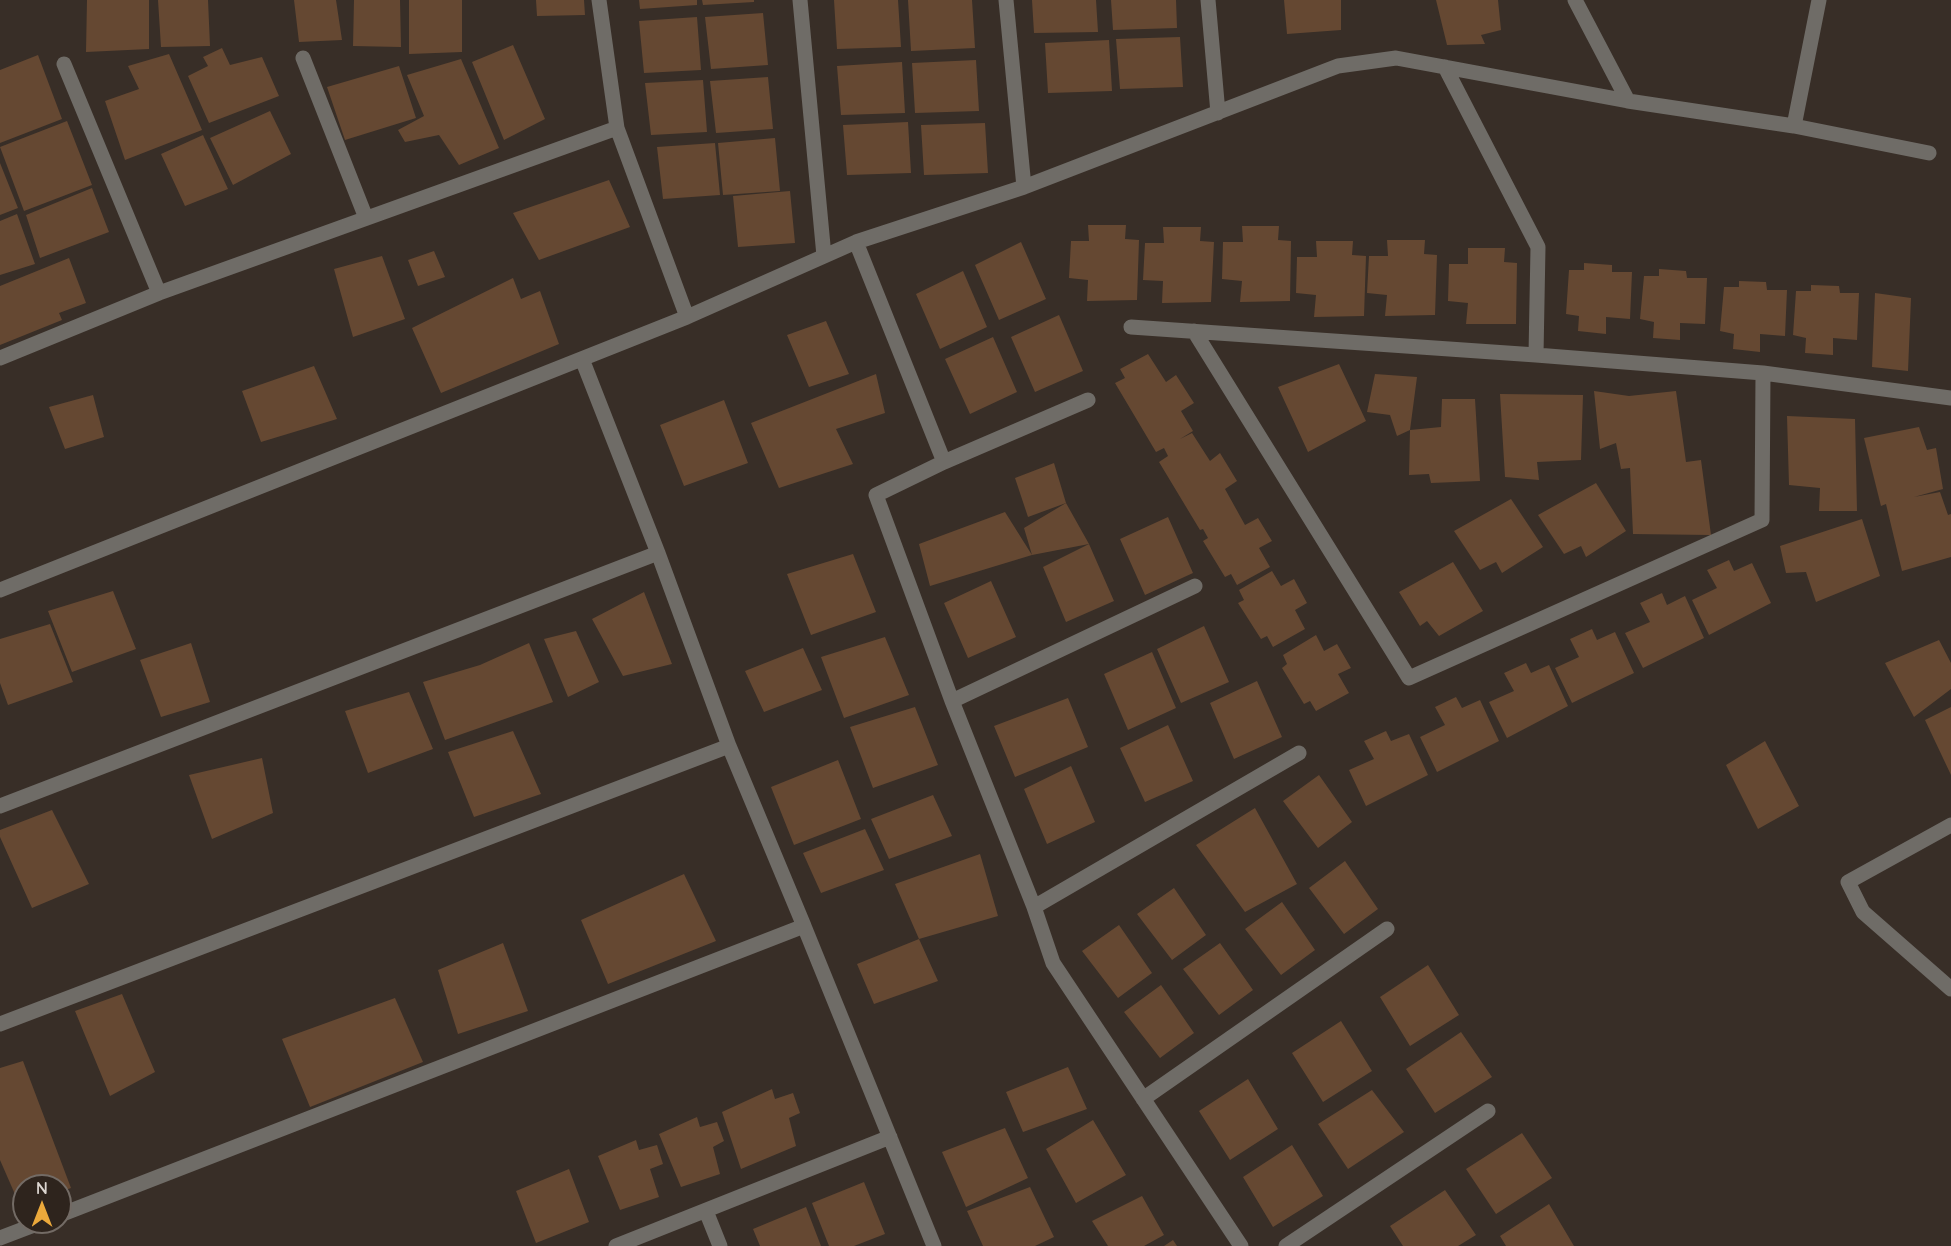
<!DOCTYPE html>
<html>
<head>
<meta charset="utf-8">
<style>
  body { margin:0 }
  #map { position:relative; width:1951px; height:1246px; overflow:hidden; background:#382e27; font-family:Quicksand,sans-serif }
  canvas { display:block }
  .north { position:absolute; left:12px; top:1174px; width:60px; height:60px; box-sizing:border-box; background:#2e241d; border:2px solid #736b65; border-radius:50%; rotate:0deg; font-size:16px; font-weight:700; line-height:24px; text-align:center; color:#dbd5d0 }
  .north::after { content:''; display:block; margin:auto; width:21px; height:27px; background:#eca93b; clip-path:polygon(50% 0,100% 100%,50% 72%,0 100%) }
</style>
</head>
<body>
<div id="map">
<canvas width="1951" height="1246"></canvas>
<div class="north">N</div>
</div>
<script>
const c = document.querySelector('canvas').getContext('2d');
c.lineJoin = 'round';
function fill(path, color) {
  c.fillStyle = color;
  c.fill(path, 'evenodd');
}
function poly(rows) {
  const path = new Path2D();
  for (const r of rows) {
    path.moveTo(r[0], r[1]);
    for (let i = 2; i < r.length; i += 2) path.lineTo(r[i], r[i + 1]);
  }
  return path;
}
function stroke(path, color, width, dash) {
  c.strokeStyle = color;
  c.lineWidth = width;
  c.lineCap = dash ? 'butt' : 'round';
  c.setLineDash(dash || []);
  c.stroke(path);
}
fill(poly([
  [87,0,149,0,149,49,86,52],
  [158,0,208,0,210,46,161,47],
  [294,0,336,0,342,40,299,42],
  [354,0,400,0,401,47,353,46],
  [409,0,462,0,462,52,409,54],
  [536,0,584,0,585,15,537,16],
  [639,0,697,0,697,5,640,9],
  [702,0,754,0,754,2,703,5],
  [834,0,898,0,901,47,837,49],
  [908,0,972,0,975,48,911,51],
  [1032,0,1096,0,1098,32,1034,33],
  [1111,0,1176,0,1177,28,1113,30],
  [1284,0,1341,0,1341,30,1287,34],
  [1436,0,1498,0,1501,30,1481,35,1485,44,1447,45],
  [763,13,768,65,711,69,705,17],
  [697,17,701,70,644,73,639,21],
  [1180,37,1183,87,1120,89,1116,39],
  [1109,40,1112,91,1048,93,1045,43],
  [513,45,545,119,504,140,472,62],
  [222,48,230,65,262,57,279,96,209,123,188,76,208,66,203,57],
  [169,54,202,130,125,160,105,101,139,89,128,66],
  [38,55,62,119,0,143,0,70],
  [461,59,499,148,459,165,439,135,405,142,398,130,424,116,407,75],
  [976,60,979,111,915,113,912,63],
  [902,62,905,113,841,115,837,66],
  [399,66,416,118,345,140,327,87],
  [768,77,773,129,716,133,710,81],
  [703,80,707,132,651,135,645,83],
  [270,111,291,154,233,185,210,138],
  [67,121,92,185,24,211,0,147],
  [908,122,911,173,847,175,843,125],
  [985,123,988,173,924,175,921,125],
  [203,135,228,189,185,206,161,154],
  [775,138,780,191,723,195,718,143],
  [715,143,720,195,663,199,657,147],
  [0,163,18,208,0,215],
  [609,180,630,227,539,260,513,213],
  [92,188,109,232,40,258,26,215],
  [790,191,795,243,738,247,733,196],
  [17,214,35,264,0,275,0,221],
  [1088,225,1126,225,1125,239,1139,240,1137,300,1087,301,1088,280,1069,278,1071,241,1089,241],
  [1242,226,1279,226,1278,240,1291,241,1290,301,1240,302,1242,281,1222,279,1223,242,1243,242],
  [1163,227,1201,227,1200,241,1214,242,1211,302,1162,303,1163,281,1143,280,1145,243,1164,243],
  [1387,240,1425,240,1424,254,1437,255,1435,315,1385,316,1387,295,1367,293,1369,256,1388,256],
  [1316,241,1353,241,1352,255,1366,256,1364,316,1314,317,1316,295,1296,293,1297,257,1317,257],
  [1021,242,1046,299,999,320,975,265],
  [1468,248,1505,248,1504,262,1517,263,1516,324,1466,324,1468,303,1448,301,1449,264,1468,264],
  [434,251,445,277,418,286,408,260],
  [382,256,405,319,353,337,334,269],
  [69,258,86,303,59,313,62,320,0,345,0,286],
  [1584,263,1612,265,1612,272,1632,272,1630,319,1606,317,1606,334,1578,331,1579,316,1566,314,1569,270,1584,270],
  [1659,269,1686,271,1687,278,1707,278,1705,324,1680,323,1680,340,1653,338,1654,322,1640,319,1644,276,1659,276],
  [963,271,987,327,940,349,916,294],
  [513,278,521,299,540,291,559,344,441,393,412,328],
  [1739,281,1766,282,1767,290,1787,290,1785,336,1760,334,1760,352,1733,349,1734,334,1720,331,1724,287,1739,287],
  [1811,285,1839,286,1840,293,1859,293,1857,340,1833,338,1833,355,1805,353,1806,338,1793,335,1796,291,1811,291],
  [1875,293,1911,298,1908,371,1872,367],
  [1059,315,1083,371,1035,392,1011,337],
  [826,321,849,374,809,387,787,335],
  [993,337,1017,392,970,414,945,359],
  [1148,354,1166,382,1176,375,1194,403,1181,411,1193,431,1180,439,1192,433,1210,461,1220,453,1237,481,1225,489,1245,525,1258,518,1272,541,1259,548,1270,567,1237,585,1231,574,1225,577,1203,541,1208,538,1203,529,1200,530,1159,462,1168,456,1164,448,1156,452,1115,383,1125,378,1120,369],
  [1339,364,1366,421,1308,452,1278,387],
  [314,366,337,419,261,442,242,391],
  [876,374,885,413,836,429,853,464,779,488,751,423],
  [1375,374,1417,377,1410,430,1397,436,1390,415,1367,412],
  [1594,391,1629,396,1676,391,1686,462,1701,460,1711,535,1633,534,1630,468,1621,469,1616,443,1600,449],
  [1500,394,1583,395,1581,460,1537,462,1539,480,1505,477],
  [93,395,104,437,65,449,49,407],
  [1442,399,1475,399,1480,481,1431,483,1429,474,1409,475,1410,430,1441,427],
  [724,400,748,463,684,486,660,425],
  [1787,416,1855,419,1857,511,1819,511,1820,488,1789,485],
  [1919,427,1927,450,1936,448,1943,489,1914,497,1940,492,1948,515,1951,514,1951,557,1902,571,1886,504,1881,506,1864,438],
  [1054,463,1066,503,1028,517,1015,478],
  [1596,483,1626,531,1586,557,1581,546,1564,554,1538,515],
  [1511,499,1543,547,1502,573,1496,562,1480,570,1454,531],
  [1066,503,1089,544,1114,601,1066,622,1043,567,1089,544,1032,555,1024,528],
  [1005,512,1032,555,930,586,919,544],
  [1168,517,1193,573,1145,595,1120,539],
  [1862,519,1880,576,1816,602,1806,572,1786,573,1780,546],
  [853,554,876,612,811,635,787,574],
  [1729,560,1734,571,1752,563,1771,603,1709,635,1692,600,1717,588,1707,570],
  [1453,562,1483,611,1439,636,1427,621,1420,626,1399,592],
  [1272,571,1281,586,1294,579,1307,603,1295,610,1305,629,1273,647,1267,636,1261,639,1238,603,1244,600,1239,590],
  [991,581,1016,637,968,658,944,603],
  [113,591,136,649,72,672,48,611],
  [644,592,672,664,623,676,592,619],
  [1662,593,1667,605,1685,596,1704,638,1643,668,1625,633,1650,622,1640,603],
  [50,624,73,682,8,705,0,683,0,639],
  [1204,626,1229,682,1181,703,1157,649],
  [1592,629,1597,640,1615,632,1634,673,1572,703,1555,668,1579,657,1570,639],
  [576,631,599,682,568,697,544,639],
  [1316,635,1324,651,1337,644,1351,668,1338,674,1349,693,1316,711,1310,701,1304,704,1282,668,1287,664,1283,655],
  [885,637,909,695,844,718,821,657],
  [1939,640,1951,663,1951,689,1914,717,1885,663],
  [191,643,210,702,161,717,140,660],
  [529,643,553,702,445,740,423,682,480,665],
  [803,648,822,690,764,712,745,671],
  [1152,652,1176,708,1128,730,1104,674],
  [1526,663,1531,673,1549,665,1568,706,1507,738,1489,702,1514,691,1504,673],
  [1257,681,1282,737,1234,759,1210,703],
  [409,692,433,749,368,773,345,711],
  [1456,697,1462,708,1480,700,1499,741,1437,772,1420,737,1445,725,1435,707],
  [1068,698,1088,747,1015,777,994,726],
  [915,707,938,765,873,788,850,727],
  [1951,707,1951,775,1925,720],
  [1168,725,1193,781,1145,802,1120,748],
  [513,731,541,794,474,817,448,752],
  [1386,731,1391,741,1409,734,1428,775,1366,806,1349,770,1374,759,1364,741],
  [1765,741,1799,806,1758,829,1726,765],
  [262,758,273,813,212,839,189,775],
  [838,760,861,819,794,845,771,787],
  [1071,766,1095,822,1047,844,1024,789],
  [1319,775,1352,822,1318,848,1283,801],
  [933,795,952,836,889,859,871,819],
  [1255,808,1297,884,1245,912,1196,845],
  [52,810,89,884,32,908,0,837,0,830],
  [865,829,884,870,821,893,803,853],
  [980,854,998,916,919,939,895,884],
  [1345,861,1378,909,1344,934,1309,888],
  [684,874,716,941,608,984,581,920],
  [1174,888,1206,935,1172,960,1137,914],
  [1282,902,1315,950,1281,975,1245,929],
  [1119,925,1152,973,1118,998,1082,951],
  [919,939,938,981,874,1004,857,964],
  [503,943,528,1011,458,1034,438,970],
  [1220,943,1253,990,1219,1015,1183,969],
  [1428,965,1459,1015,1410,1046,1380,997],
  [1161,985,1194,1033,1160,1058,1124,1012],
  [122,994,155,1072,110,1096,75,1011],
  [395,998,423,1062,310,1107,282,1039],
  [1341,1021,1372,1071,1323,1102,1292,1053],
  [1461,1032,1492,1077,1435,1113,1406,1069],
  [23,1061,71,1188,60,1192,60,1186,24,1186,24,1207,21,1208,0,1160,0,1068],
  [1068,1067,1087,1109,1023,1132,1006,1092],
  [1248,1079,1278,1129,1230,1160,1199,1111],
  [772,1089,775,1099,793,1093,800,1113,789,1118,796,1146,741,1169,722,1112],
  [1372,1090,1404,1132,1348,1169,1318,1124],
  [697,1117,700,1127,717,1122,724,1141,713,1147,720,1174,681,1187,659,1134],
  [1093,1120,1126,1175,1076,1203,1046,1149],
  [1005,1128,1028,1178,966,1207,942,1152],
  [1522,1133,1552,1178,1496,1214,1466,1169],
  [636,1140,639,1150,657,1145,663,1164,650,1169,659,1197,620,1210,598,1156],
  [1292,1145,1323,1196,1273,1227,1243,1177],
  [569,1169,589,1222,536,1243,516,1191],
  [864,1182,885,1234,854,1246,829,1246,812,1203],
  [1030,1187,1054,1237,1035,1246,983,1246,967,1211],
  [1445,1190,1476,1235,1458,1246,1403,1246,1390,1226],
  [1142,1196,1164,1235,1144,1246,1108,1246,1092,1221],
  [1549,1204,1574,1246,1506,1246,1500,1236],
  [806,1207,821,1246,760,1246,753,1229],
  [1173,1240,1177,1246,1164,1246]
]), '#654832');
stroke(poly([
  [599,0,617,128,687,317],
  [800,0,824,256],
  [1006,0,1024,187],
  [1208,0,1218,113],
  [1575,0,1628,101],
  [303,58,366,218],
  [64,64,159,293],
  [1445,67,1538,247,1536,355],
  [1794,126,1819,0],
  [856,242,944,462,876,495,952,701,1034,907,1053,963,1241,1246],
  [1131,327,1536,355,1763,373,1951,398],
  [1194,331,1409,678,1762,520,1763,373],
  [0,358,159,293,617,128],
  [944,462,1088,400],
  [0,590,687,317,856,242,1024,187,1338,66,1396,58,1628,101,1794,126,1929,153],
  [952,701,1195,586],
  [0,806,658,553],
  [1951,825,1848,882,1863,912,1951,989],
  [1034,907,1299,753],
  [804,926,934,1246],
  [0,1024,729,746],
  [1143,1099,1387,929],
  [706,1211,720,1246],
  [60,1215,804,926,729,746,658,553,582,359],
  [0,1238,42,1222],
  [616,1246,890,1137],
  [1286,1246,1488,1111]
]), '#6f6c67', 15);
</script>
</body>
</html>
